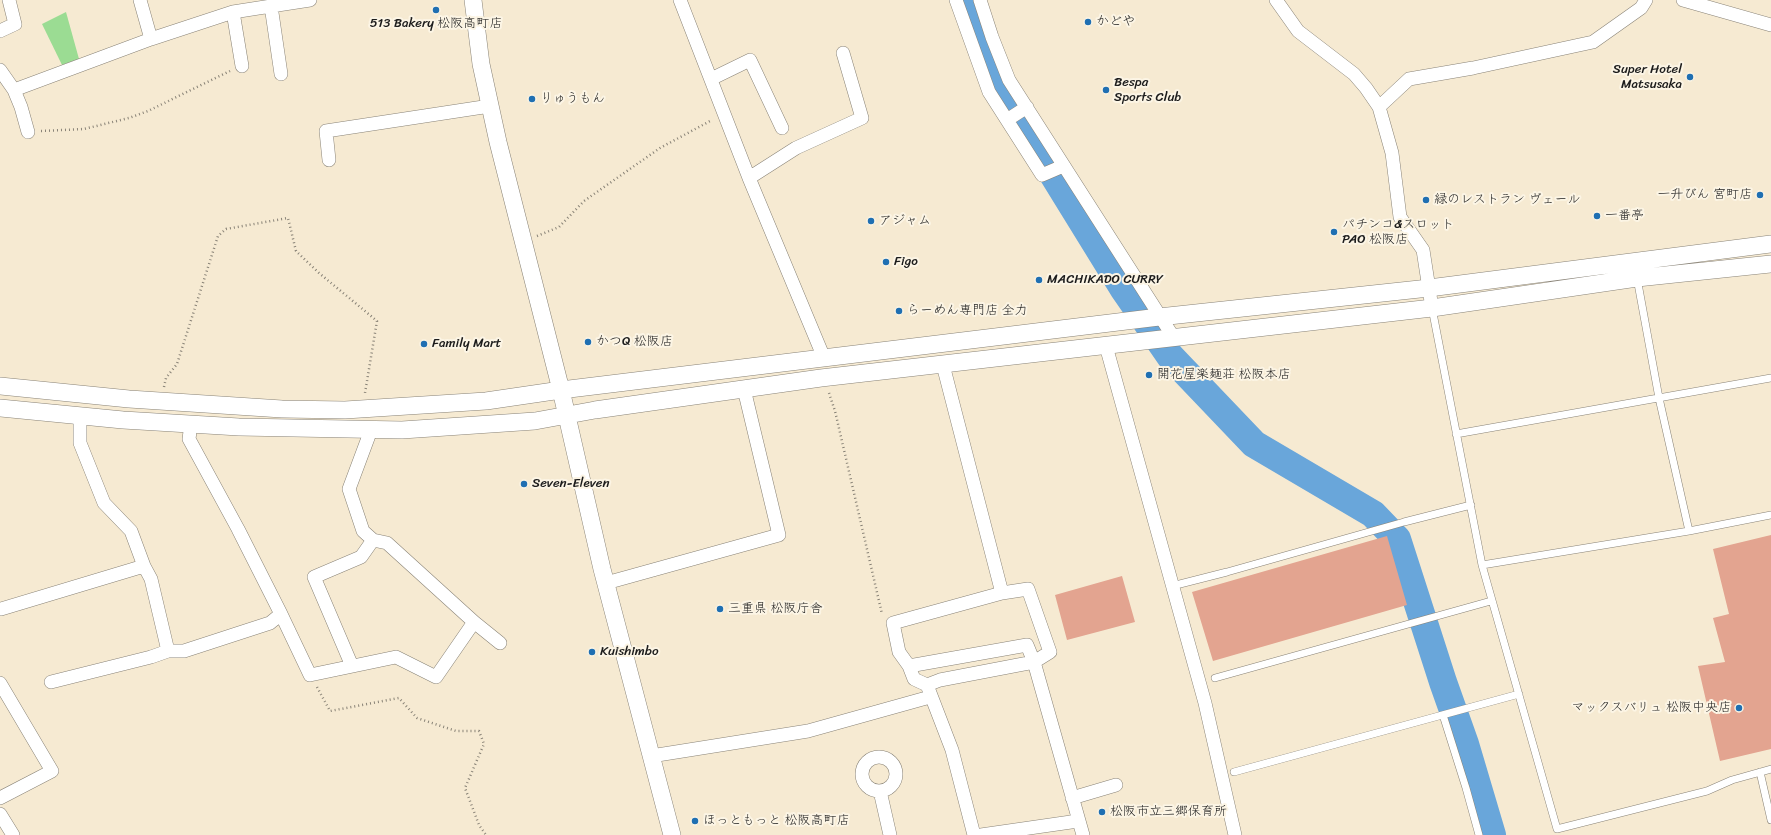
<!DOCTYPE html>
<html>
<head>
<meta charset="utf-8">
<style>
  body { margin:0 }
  canvas { display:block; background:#f6ead2 }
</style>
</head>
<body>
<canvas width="1771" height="835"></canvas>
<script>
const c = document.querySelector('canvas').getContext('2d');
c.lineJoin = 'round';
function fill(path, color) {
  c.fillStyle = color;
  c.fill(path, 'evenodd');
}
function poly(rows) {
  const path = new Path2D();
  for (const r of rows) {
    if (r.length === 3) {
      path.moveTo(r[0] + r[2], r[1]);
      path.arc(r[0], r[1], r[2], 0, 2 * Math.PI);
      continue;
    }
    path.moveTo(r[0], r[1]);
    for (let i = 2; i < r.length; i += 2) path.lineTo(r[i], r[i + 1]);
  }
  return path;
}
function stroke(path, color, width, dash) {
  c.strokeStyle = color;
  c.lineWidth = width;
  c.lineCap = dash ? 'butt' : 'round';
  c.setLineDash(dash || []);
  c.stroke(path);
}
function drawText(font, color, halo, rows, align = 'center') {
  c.font = font + ' Sriracha,"Klee One",sans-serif';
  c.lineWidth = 4;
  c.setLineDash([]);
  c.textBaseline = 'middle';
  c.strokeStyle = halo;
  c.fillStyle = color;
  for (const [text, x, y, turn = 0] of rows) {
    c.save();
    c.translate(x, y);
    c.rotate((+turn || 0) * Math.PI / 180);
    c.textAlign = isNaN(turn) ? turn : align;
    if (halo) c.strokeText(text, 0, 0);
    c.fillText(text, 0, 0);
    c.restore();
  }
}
fill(poly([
  [66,12,79,59,62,65,42,24]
]), '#9bdc93');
stroke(poly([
  [966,0,999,87,1123,288,1170,356,1254,444,1373,514,1397,539,1443,682,1465,744,1492,835]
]), '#69a6da', 28);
fill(poly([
  [1771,535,1771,749,1720,761,1698,666,1725,662,1713,618,1729,614,1713,549],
  [1387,536,1407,605,1213,661,1192,592],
  [1122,576,1135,622,1067,640,1055,595]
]), '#e3a490');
const service = poly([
  [1637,278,1659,398,1689,531],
  [1432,308,1482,565,1557,829,1707,791,1732,780,1771,769],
  [1456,434,1771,378],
  [1482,565,1689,531,1771,515],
  [1172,586,1227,572,1404,522,1471,505],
  [1215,678,1491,601],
  [1443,715,1466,788,1479,835],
  [1234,772,1519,694],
  [1760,772,1771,820]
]);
const minor = poly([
  [140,0,151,39],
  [680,0,749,178,824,358],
  [956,0,989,92,1042,175,1063,166],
  [980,0,992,37,1009,80,1174,338],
  [1276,0,1298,31,1354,74,1366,88,1379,107],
  [1683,0,1771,25],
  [233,12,242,66],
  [0,31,15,24,9,0],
  [0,70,14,90,21,107,28,132],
  [281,74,271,6,310,0],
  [711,79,750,60,782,128],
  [14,90,151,39,233,12,271,6],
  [1007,120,1027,107],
  [329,160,326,131,490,106],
  [749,178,796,148,862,118,843,53],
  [1432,308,1423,250,1400,217,1392,153,1379,107,1409,79,1473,68,1593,42,1641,8,1646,0],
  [1106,346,1205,703,1235,835],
  [943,365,1002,593,1028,589,1050,652,1034,662,1083,835],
  [80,416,80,443,104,503,131,531,144,566,151,579,168,651,184,651,270,623,281,614,310,675,396,657,436,677,474,622,500,643],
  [191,424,189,439,238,529,281,614],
  [371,430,349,489,363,531,373,540,387,543,474,622],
  [606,583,779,535,744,389],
  [1,609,144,566],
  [352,666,314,577,361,557,373,540],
  [909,666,899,652,893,623,1002,593],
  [51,682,151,657,168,651],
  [0,683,52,771,0,798],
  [927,685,940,680,1034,662,1027,645,909,666,914,679,927,685,952,750,974,835],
  [651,756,808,731,930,697],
  [879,774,17],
  [880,791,890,835],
  [1072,798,1116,785],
  [0,814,13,835],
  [981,835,1078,821]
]);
const tertiary = poly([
  [473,0,481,64,498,142,561,390,602,569,672,835],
  [0,386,129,399,282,409,345,410,486,401,561,390,1159,317,1429,288,1771,244],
  [0,408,123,420,239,427,402,430,535,421,595,410,821,378,1432,308,1637,278,1771,264]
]);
stroke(service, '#898377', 8);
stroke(minor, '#898377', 14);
stroke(tertiary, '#898377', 18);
stroke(poly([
  [41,131,84,129,129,118,148,111,230,71],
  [537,236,559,227,584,201,660,148,712,120],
  [164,387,166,378,177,364,218,236,226,229,288,218,296,251,319,273,377,321,365,393],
  [829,393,835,411,882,614],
  [317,687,330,711,399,698,417,718,456,731,479,731,484,744,465,788,479,825,486,835]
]), '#898377', 2.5, [1, 3]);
stroke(service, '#fff', 7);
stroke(minor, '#fff', 13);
stroke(tertiary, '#fff', 17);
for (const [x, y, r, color] of [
  [436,10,4,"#1f6fb2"],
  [1088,22,4,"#1f6fb2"],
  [1690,77,4,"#1f6fb2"],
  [1106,90,4,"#1f6fb2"],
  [532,99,4,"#1f6fb2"],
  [1760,195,4,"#1f6fb2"],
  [1426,200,4,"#1f6fb2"],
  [1597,216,4,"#1f6fb2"],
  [871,221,4,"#1f6fb2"],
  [1334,232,4,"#1f6fb2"],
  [886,262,4,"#1f6fb2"],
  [1039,280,4,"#1f6fb2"],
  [899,311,4,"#1f6fb2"],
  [588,342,4,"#1f6fb2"],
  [424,344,4,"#1f6fb2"],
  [1149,375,4,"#1f6fb2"],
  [524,484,4,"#1f6fb2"],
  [720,609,4,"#1f6fb2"],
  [592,652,4,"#1f6fb2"],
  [1739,708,4,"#1f6fb2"],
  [1102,812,4,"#1f6fb2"],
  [695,821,4,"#1f6fb2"]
]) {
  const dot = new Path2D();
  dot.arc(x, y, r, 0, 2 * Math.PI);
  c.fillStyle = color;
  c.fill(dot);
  stroke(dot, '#fcf5e5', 1.5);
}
drawText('13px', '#1c1c1c', '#fcf5e5', [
  ["かどや",1096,22],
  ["513 Bakery 松阪高町店",436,24,"center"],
  ["Super Hotel",1682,70,"right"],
  ["Matsusaka",1682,85,"right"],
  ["Bespa",1114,83],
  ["Sports Club",1114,98],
  ["りゅうもん",540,99],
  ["一升びん 宮町店",1752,195,"right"],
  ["緑のレストラン ヴェール",1434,200],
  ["一番亭",1605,216],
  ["アジャム",879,221],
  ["パチンコ&スロット",1342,225],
  ["PAO 松阪店",1342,240],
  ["Figo",894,262],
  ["MACHIKADO CURRY",1047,280],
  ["らーめん専門店 全力",907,311],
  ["かつQ 松阪店",596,342],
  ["Family Mart",432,344],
  ["開花屋楽麺荘 松阪本店",1157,375],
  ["Seven-Eleven",532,484],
  ["三重県 松阪庁舎",728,609],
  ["Kuishimbo",600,652],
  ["マックスバリュ 松阪中央店",1731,708,"right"],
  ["松阪市立三郷保育所",1110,812],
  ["ほっともっと 松阪高町店",703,821]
], 'left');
</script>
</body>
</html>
